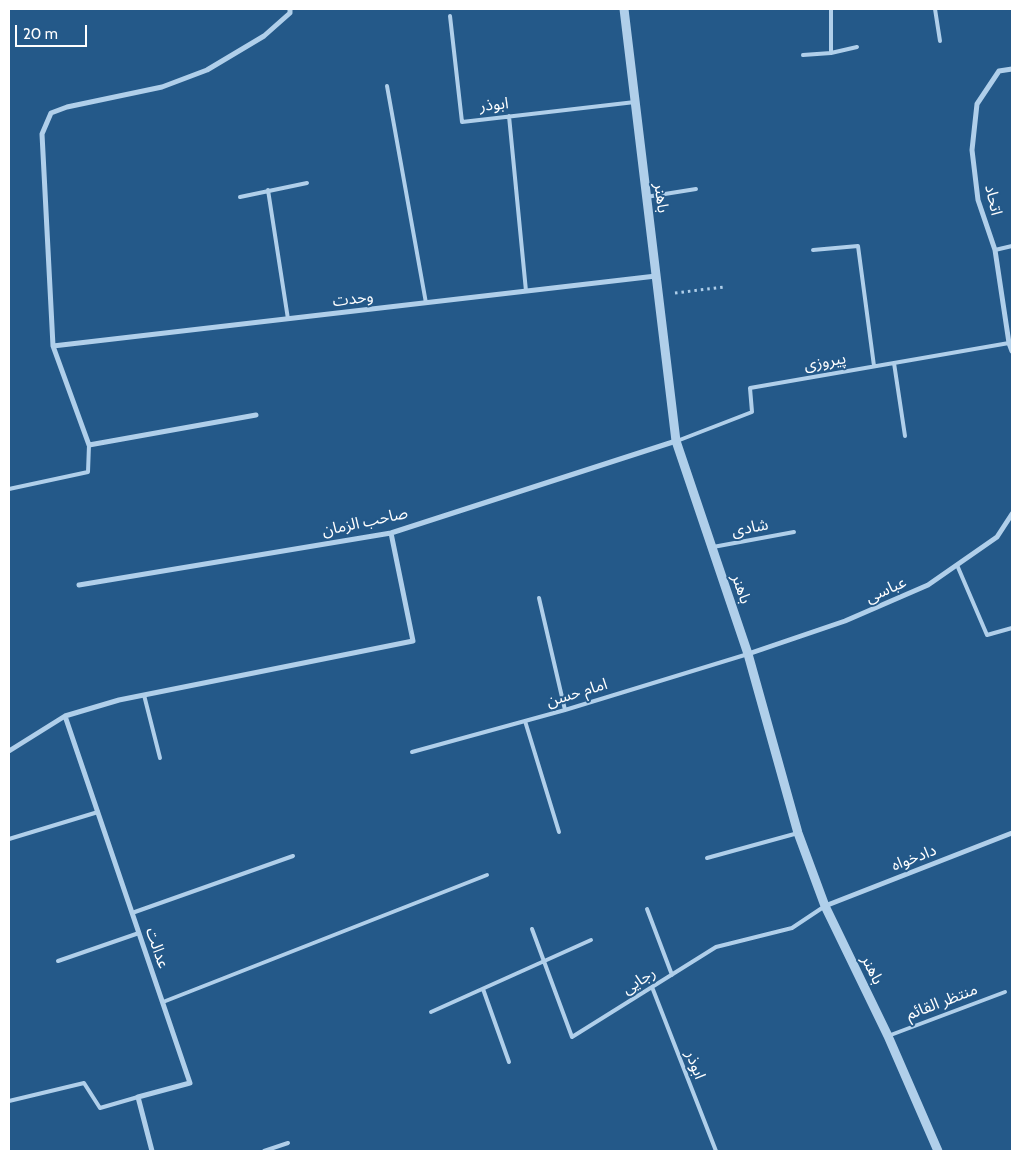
<!DOCTYPE html>
<html>
<head>
<meta charset="utf-8">
<style>
  body { margin:0 }
  #map { position:relative; width:1021px; height:1160px; overflow:hidden; background:#245989; font-family:Cabin,sans-serif }
  canvas { display:block }
  .frame { position:absolute; inset:0; border:10px solid #fff; pointer-events:none }
  .scale { position:absolute; left:15px; top:25px; width:72px; height:22px; box-sizing:border-box; border:2px solid #fff; border-top:0; padding-left:6px; font-size:15px; line-height:18px; white-space:nowrap; color:#fff; -webkit-text-stroke:4px #245989; paint-order:stroke }
</style>
</head>
<body>
<div id="map">
<canvas width="1021" height="1160"></canvas>
<div class="frame"></div>
<div class="scale">20 m</div>
</div>
<script>
const c = document.querySelector('canvas').getContext('2d');
c.lineJoin = 'round';
function poly(rows) {
  const path = new Path2D();
  for (const r of rows) {
    path.moveTo(r[0], r[1]);
    for (let i = 2; i < r.length; i += 2) path.lineTo(r[i], r[i + 1]);
  }
  return path;
}
function stroke(path, color, width, dash) {
  c.strokeStyle = color;
  c.lineWidth = width;
  c.lineCap = dash ? 'butt' : 'round';
  c.setLineDash(dash || []);
  c.stroke(path);
}
function drawText(font, color, halo, rows, align = 'center') {
  c.font = font + ' Cabin,"Noto Sans Arabic",sans-serif';
  c.lineWidth = 4;
  c.setLineDash([]);
  c.textBaseline = 'middle';
  c.strokeStyle = halo;
  c.fillStyle = color;
  for (const [text, x, y, turn = 0] of rows) {
    c.save();
    c.translate(x, y);
    c.rotate((+turn || 0) * Math.PI / 180);
    c.textAlign = isNaN(turn) ? turn : align;
    if (halo) c.strokeText(text, 0, 0);
    c.fillText(text, 0, 0);
    c.restore();
  }
}
stroke(poly([
  [675,293,724,287]
]), '#b0cfea', 3, [2.5, 4]);
stroke(poly([
  [935,9,940,41],
  [450,16,462,122,635,102],
  [831,53,831,9],
  [803,55,831,53,857,47],
  [387,86,426,303],
  [509,116,526,291],
  [268,190,288,319],
  [240,197,307,183],
  [646,197,696,189],
  [813,250,858,246,874,366],
  [995,250,1012,246],
  [894,363,905,436],
  [677,441,752,412,750,388,1009,343],
  [9,489,88,472,89,445],
  [713,547,794,532],
  [957,565,987,635,1012,628],
  [539,598,565,710],
  [144,695,160,758],
  [525,721,559,832],
  [412,752,565,710,748,654],
  [9,839,98,812],
  [707,858,798,833],
  [647,909,672,975],
  [132,913,293,856],
  [532,929,572,1037,716,947,792,928,825,906],
  [58,961,139,933],
  [652,987,716,1151],
  [483,989,509,1062],
  [163,1002,487,875],
  [431,1012,591,940],
  [888,1036,1005,992],
  [9,1101,84,1083,100,1108,138,1097],
  [264,1151,288,1143]
]), '#b0cfea', 4);
stroke(poly([
  [1012,69,999,71,977,104,972,150,978,200,995,250,1009,343,1012,351],
  [53,346,656,276],
  [256,415,89,445,53,346,42,134,51,113,67,107,162,87,207,70,264,36,290,13,290,9],
  [79,585,391,533,676,441],
  [748,654,845,621,928,585,997,537,1012,514],
  [65,716,190,1083,138,1097,152,1151],
  [9,751,65,716,119,700,413,641,391,533],
  [825,906,1012,833]
]), '#b0cfea', 5);
stroke(poly([
  [624,9,676,441,748,654,798,833,825,906,888,1036,938,1151]
]), '#b0cfea', 9);
drawText('16px', '#fff', '#245989', [
  ["ابوذر",494,105,-6],
  ["باهنر",661,198,83],
  ["اتحاد",993,200,77],
  ["وحدت",353,299,-7],
  ["پیروزی",825,362,-10],
  ["صاحب الزمان",365,522,-12],
  ["شادی",750,528,-11],
  ["باهنر",741,589,71],
  ["عباسی",886,590,-24],
  ["امام حسن",577,693,-17],
  ["دادخواه",914,858,-21],
  ["عدالت",157,948,71],
  ["باهنر",872,970,64],
  ["رجایی",639,981,-32],
  ["منتظر القائم",942,1002,-21],
  ["ابوذر",695,1065,69]
]);
</script>
</body>
</html>
